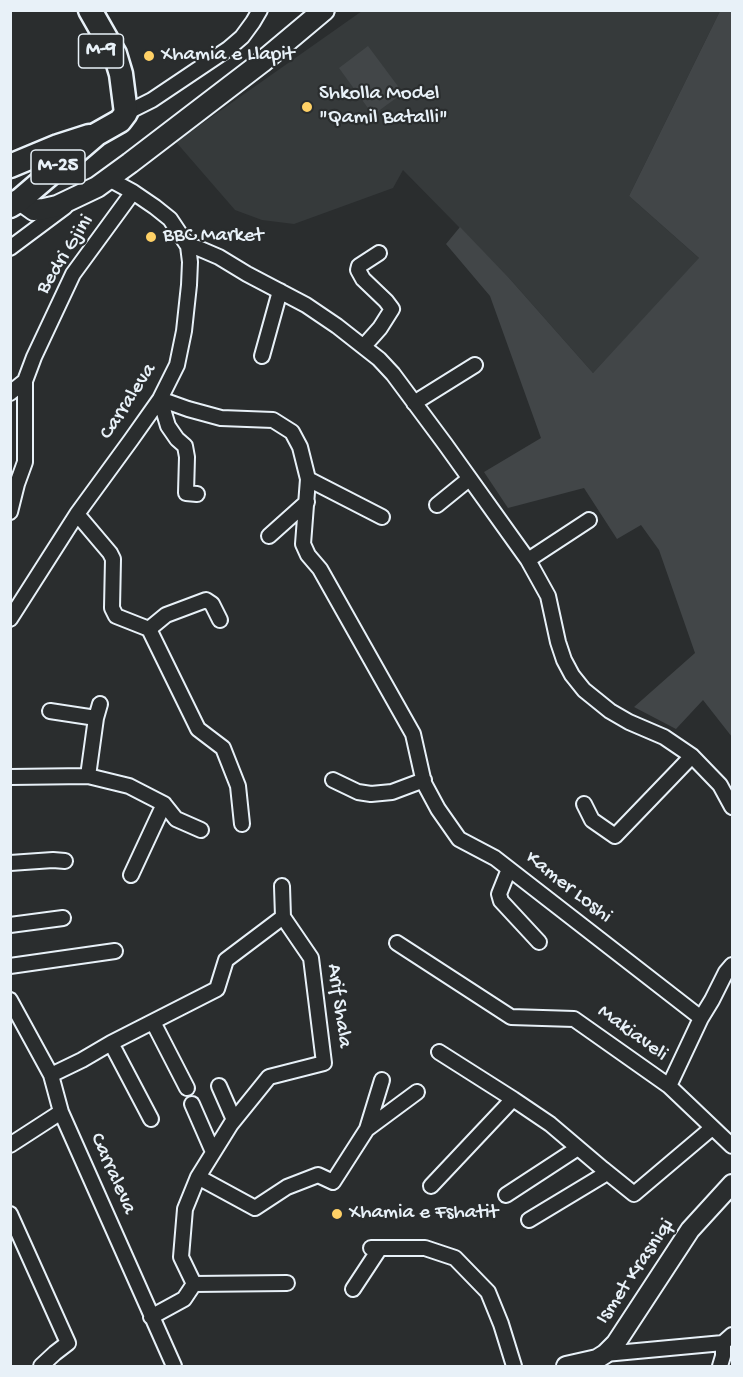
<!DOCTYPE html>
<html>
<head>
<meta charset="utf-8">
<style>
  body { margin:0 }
  #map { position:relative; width:743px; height:1377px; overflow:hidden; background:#2a2d2e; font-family:"Gochi Hand",sans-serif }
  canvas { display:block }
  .frame { position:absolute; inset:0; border:12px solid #e8f1f8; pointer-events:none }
</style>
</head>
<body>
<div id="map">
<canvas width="743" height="1377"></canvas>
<div class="frame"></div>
</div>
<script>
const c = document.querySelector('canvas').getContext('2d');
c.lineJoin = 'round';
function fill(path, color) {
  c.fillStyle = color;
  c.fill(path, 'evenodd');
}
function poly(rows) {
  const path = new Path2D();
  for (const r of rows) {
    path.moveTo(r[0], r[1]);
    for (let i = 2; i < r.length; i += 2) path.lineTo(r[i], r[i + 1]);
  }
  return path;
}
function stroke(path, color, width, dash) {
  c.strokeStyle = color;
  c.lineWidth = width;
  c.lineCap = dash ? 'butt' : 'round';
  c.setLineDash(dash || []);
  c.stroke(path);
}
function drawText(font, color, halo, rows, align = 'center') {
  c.font = font + ' "Gochi Hand",sans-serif';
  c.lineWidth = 4.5;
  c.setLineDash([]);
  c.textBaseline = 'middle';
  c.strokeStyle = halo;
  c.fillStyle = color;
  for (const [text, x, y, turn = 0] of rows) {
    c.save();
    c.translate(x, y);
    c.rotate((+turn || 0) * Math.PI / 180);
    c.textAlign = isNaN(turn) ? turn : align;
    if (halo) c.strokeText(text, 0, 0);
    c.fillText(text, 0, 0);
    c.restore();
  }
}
fill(poly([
  [362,11,720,11,629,196,700,259,593,373,509,278,403,170,393,188,294,224,262,220,235,210,176,142]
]), '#363a3b');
fill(poly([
  [720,11,732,11,732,737,703,700,676,729,634,707,695,653,659,550,641,525,617,539,584,488,508,508,484,472,541,438,490,296,446,244,460,227,509,278,593,373,699,258,629,196],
  [368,46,403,93,373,115,339,68]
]), '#424648');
const minor = poly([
  [126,113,152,100,228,49,242,37,253,22,260,10],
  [188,246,198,248,219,257,247,274,306,305,337,326,379,359,393,374,445,444,528,560,548,596,558,642,564,660,572,675,584,690,610,711,629,722,664,737,692,756,720,785,732,807],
  [10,248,65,207],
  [364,346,380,328,392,309,386,301,363,279,358,270,359,266,379,253],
  [262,356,280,291],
  [10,393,25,381],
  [160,399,188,409,221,418,273,420,292,432,300,447,308,479,303,544,308,555,320,569,413,734,424,783,438,809,459,839,495,858,701,1018],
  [160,399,168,426,177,439,185,446,187,457,186,493,197,494],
  [414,403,475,365],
  [308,479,382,517],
  [437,505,469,479],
  [10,512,17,484,25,462,25,381,34,357,73,274,133,192],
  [77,514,110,553,113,559,112,608,116,616,149,629,198,729,223,748,238,786,242,824],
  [269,536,307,502],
  [528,560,589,520],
  [10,619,77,514,131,440,160,399,177,365,184,331,189,285,190,262,188,246,170,219,155,207,133,192,109,179],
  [149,629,166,615,206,600,212,604,220,620],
  [50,711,96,718],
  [88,776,96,718,100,704],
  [10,777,88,776,129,786,164,804,176,819,201,830],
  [333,780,358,792,371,794,392,792,424,780],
  [584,804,592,820,615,836,692,756],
  [10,863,53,860,65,861],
  [509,869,499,894,501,901,539,942],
  [131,875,164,804],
  [10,925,63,918],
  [397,943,511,1017,574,1019,669,1086,732,1146],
  [10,966,115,951],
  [10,1000,51,1075,61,1112,174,1366],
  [153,1022,187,1088],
  [111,1043,151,1119],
  [439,1052,513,1099,550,1124,603,1169,634,1194,712,1128],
  [51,1075,82,1060,111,1043,217,989,226,960,283,917],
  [219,1086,234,1120],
  [669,1086,701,1018,712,1000,726,972,732,965],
  [192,1104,213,1152],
  [367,1129,417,1092],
  [10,1145,61,1112],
  [198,1177,255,1208,287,1187,318,1175,333,1182,367,1129,382,1080],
  [431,1186,513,1099],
  [506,1195,578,1148],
  [10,1214,68,1343,55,1353,41,1366],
  [529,1220,607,1173],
  [371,1248,425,1248,455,1258,488,1292,501,1324,514,1366],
  [194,1284,181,1257,185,1209,198,1177,231,1124,269,1077,324,1063,311,958,283,917,282,886],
  [194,1284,287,1283],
  [353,1289,380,1248],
  [151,1317,184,1299,194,1284],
  [605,1354,723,1343,732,1335],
  [720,1366,723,1356,723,1343]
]);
const tertiary = poly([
  [566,1366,597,1359,605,1354,616,1343,690,1230,732,1184]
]);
const secondary = poly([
  [20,200,34,210,44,209,57,206,97,187,130,163,262,62,324,10]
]);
const primary = poly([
  [10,166,58,146,89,136],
  [10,206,20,200,97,134,120,121,126,113,121,74,115,54,90,10]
]);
stroke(minor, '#e8f1f8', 18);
stroke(tertiary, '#e8f1f8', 22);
stroke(secondary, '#e8f1f8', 24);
stroke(primary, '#e8f1f8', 27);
stroke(minor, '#2a2d2e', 14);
stroke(tertiary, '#2a2d2e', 18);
stroke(secondary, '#2a2d2e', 20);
stroke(primary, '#2a2d2e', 22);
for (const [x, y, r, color] of [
  [149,56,6,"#ffd166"],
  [307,107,6,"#ffd166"],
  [151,237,6,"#ffd166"],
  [337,1214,6,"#ffd166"]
]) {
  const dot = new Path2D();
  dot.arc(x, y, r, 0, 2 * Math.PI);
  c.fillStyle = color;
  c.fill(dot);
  stroke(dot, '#2a2d2e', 2);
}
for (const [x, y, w] of [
  [101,51,45],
  [58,167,54]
]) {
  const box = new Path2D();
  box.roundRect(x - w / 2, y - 17, w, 34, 4.5);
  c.fillStyle = '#2a2d2e';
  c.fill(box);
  stroke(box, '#e8f1f8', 1.5);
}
drawText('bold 20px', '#e8f1f8', null, [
  ["M-9",101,51],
  ["M-25",58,167]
]);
drawText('21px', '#e8f1f8', '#2a2d2e', [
  ["Xhamia e Llapit",161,56],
  ["Shkolla Model",319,95],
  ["\"Qamil Batalli\"",319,119],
  ["BBC Market",163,237],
  ["Xhamia e Fshatit",349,1214]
], 'left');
drawText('21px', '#e8f1f8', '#2a2d2e', [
  ["Bedri Gjini",66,255,-58],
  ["Carraleva",129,402,-57],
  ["Kamer Loshi",568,888,38],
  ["Arif Shala",338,1006,82],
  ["Makiaveli",632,1034,36],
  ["Carraleva",112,1174,66],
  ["Ismet Krasniqi",636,1272,-56]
]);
</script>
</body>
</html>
